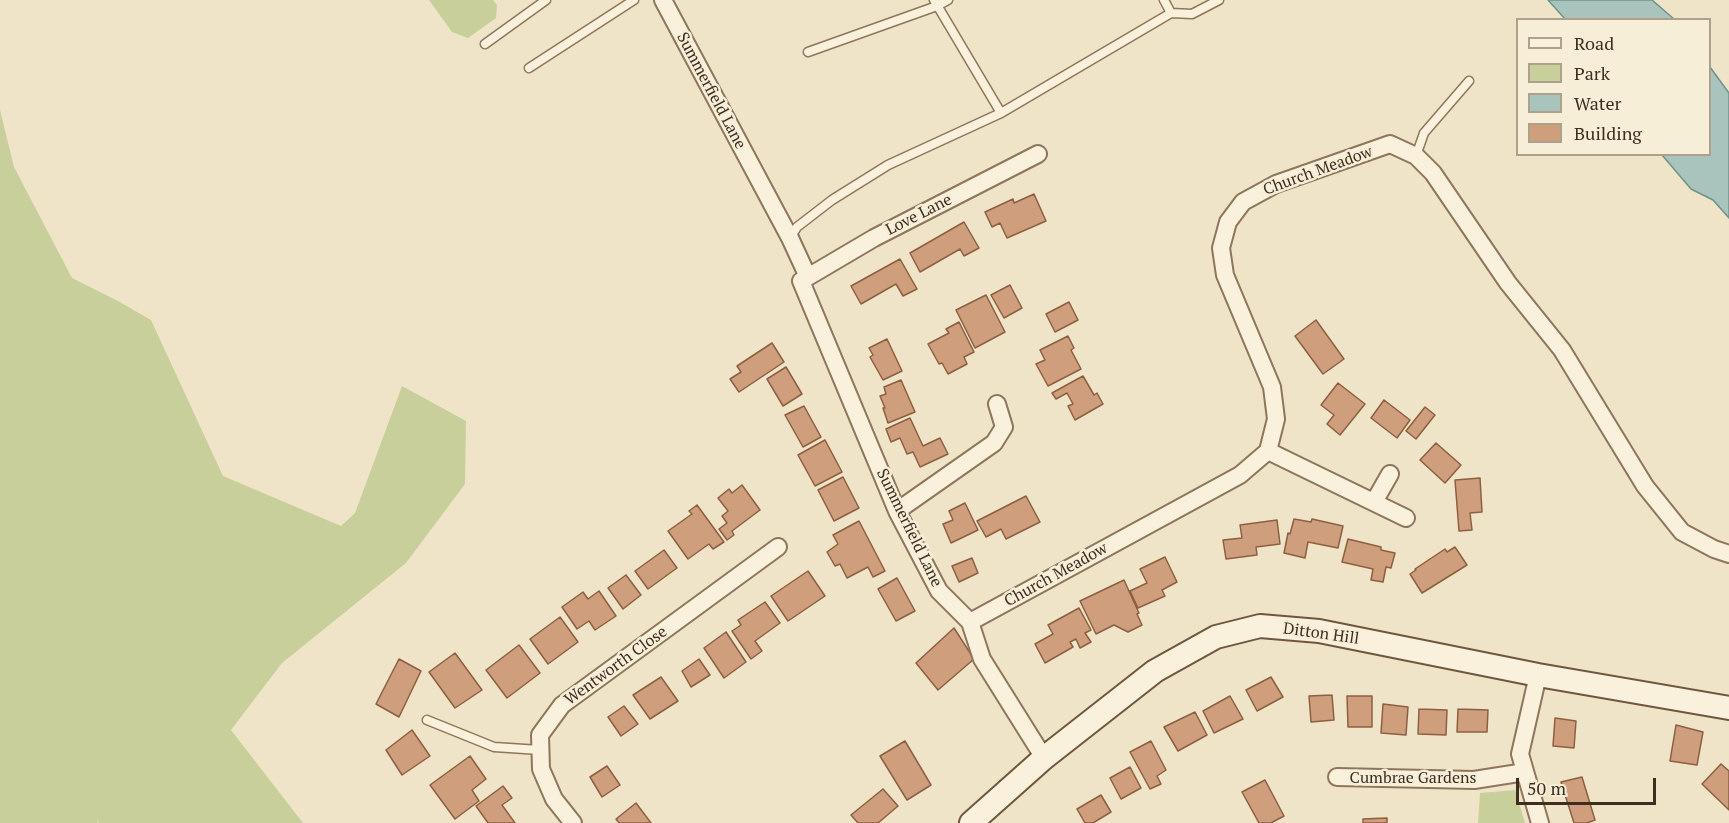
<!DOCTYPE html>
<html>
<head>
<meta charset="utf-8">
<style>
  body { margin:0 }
  #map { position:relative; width:1729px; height:823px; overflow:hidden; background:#f0e4c8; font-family:"PT Serif",serif }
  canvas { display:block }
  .legend { position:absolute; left:1516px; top:18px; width:195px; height:138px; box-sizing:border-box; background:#f7eed8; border:2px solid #ada18e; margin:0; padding:8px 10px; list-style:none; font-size:18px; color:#3d2e20 }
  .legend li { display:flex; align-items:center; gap:12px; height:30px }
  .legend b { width:30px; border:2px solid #ada18e }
  .scale { position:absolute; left:1516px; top:778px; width:140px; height:27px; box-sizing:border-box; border:3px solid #3d2e20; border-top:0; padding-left:8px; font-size:18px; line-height:21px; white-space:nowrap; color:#3d2e20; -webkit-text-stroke:4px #f7eed8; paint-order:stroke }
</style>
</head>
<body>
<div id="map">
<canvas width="1729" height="823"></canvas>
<ul class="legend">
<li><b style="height:8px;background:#faf1dc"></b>Road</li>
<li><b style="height:16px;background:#c9cf9b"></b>Park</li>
<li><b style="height:16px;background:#a9c4bc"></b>Water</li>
<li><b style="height:16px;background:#cf9f7d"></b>Building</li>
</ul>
<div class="scale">50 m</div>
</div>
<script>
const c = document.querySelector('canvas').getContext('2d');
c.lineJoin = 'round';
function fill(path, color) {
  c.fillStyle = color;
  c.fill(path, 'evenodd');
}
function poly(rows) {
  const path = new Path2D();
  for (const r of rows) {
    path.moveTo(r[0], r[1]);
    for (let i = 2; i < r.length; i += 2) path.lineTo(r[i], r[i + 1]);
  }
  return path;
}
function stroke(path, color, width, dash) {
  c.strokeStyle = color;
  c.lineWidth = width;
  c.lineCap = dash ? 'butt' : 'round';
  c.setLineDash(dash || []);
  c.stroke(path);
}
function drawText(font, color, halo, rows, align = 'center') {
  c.font = font + ' "PT Serif",serif';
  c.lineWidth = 5;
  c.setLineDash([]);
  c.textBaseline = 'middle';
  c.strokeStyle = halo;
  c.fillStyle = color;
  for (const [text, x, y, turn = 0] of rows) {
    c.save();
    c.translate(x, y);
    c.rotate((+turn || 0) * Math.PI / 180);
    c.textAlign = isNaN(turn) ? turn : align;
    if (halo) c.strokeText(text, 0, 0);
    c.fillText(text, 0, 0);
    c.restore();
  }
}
fill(poly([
  [429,0,493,0,497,5,496,18,468,38,452,32],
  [0,110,14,167,72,278,118,301,151,320,223,476,341,526,355,513,402,386,466,421,465,484,406,563,282,663,231,730,303,823,99,823,97,818,98,823,0,823],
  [1515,790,1525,823,1478,823,1480,793]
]), '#c9cf9b');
const water = poly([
  [1548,0,1652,0,1674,19,1565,19,1548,0],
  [1710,67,1729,93,1729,218,1713,200,1691,189,1662,155,1710,154,1710,67]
]);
fill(water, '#a9c4bc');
stroke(water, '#6f938a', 1.5);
const building = poly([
  [1034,194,1046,221,1007,238,1000,223,992,227,985,212,1013,199,1014,203,1034,194],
  [964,222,979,248,964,256,960,249,920,272,910,253,964,222],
  [900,259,917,289,903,296,896,284,861,304,851,286,900,259],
  [1010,285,1022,308,1004,318,991,295,1010,285],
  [986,295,1005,332,975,348,956,310,986,295],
  [1069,302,1078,320,1055,332,1046,314,1069,302],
  [1316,320,1344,359,1323,374,1295,336,1316,320],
  [959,322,974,352,964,357,967,364,948,374,942,363,939,364,928,344,949,333,946,329,959,322],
  [1068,336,1074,348,1071,350,1081,369,1048,386,1036,364,1045,360,1040,350,1068,336],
  [887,339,902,371,883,380,870,357,873,355,869,348,887,339],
  [772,343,784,362,739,392,730,379,741,372,737,366,772,343],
  [786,367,802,394,783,406,767,379,786,367],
  [1083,376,1094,395,1097,393,1103,404,1075,420,1068,406,1073,404,1067,393,1056,399,1052,393,1083,376],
  [901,380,915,412,888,423,883,408,885,408,880,396,886,394,884,387,901,380],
  [1338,383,1365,404,1340,435,1327,424,1334,415,1321,405,1338,383],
  [1384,400,1410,420,1397,438,1371,418,1384,400],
  [804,406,821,437,803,447,785,415,804,406],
  [1425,407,1435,415,1416,439,1406,431,1425,407],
  [910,418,923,446,940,438,948,454,920,467,913,452,907,454,900,438,891,442,886,429,910,418],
  [825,440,842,472,815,486,798,455,825,440],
  [1436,443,1461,465,1445,483,1420,460,1436,443],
  [843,477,859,508,834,521,818,490,843,477],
  [1480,478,1482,512,1470,513,1472,530,1459,531,1455,480,1480,478],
  [742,485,760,510,732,531,734,535,727,540,719,529,727,523,722,516,728,511,718,498,729,489,732,493,742,485],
  [1026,496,1040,522,1006,539,1001,529,986,537,977,521,1026,496],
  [965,503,978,530,951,543,943,524,953,520,949,511,965,503],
  [697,505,724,542,713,549,709,544,688,559,668,531,692,514,689,511,697,505],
  [1294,519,1311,522,1312,519,1343,526,1338,548,1308,542,1305,558,1284,553,1288,533,1290,534,1294,519],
  [1277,520,1280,544,1256,547,1257,555,1226,559,1223,540,1242,538,1240,525,1277,520],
  [859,521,885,571,873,577,868,567,847,578,840,564,835,566,827,552,838,544,833,535,859,521],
  [1348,539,1381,547,1381,550,1395,553,1391,568,1386,567,1383,582,1371,580,1373,569,1342,562,1348,539],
  [1455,547,1467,565,1422,593,1410,574,1416,570,1415,569,1445,549,1447,552,1455,547],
  [664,550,677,568,648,589,635,571,664,550],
  [1165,557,1177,582,1162,590,1165,596,1138,608,1130,591,1147,583,1140,569,1165,557],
  [972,558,978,573,959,582,952,566,972,558],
  [808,571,825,596,788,621,771,596,808,571],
  [626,575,641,595,623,609,608,588,626,575],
  [897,578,915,611,896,621,878,589,897,578],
  [1124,580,1139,613,1137,614,1142,625,1128,632,1114,625,1096,634,1080,601,1124,580],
  [599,591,616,616,595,630,589,621,577,629,562,607,583,592,588,599,599,591],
  [765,602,780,623,755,641,762,651,751,659,732,631,741,625,738,620,765,602],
  [1079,608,1091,630,1085,633,1091,642,1080,648,1076,639,1070,642,1073,647,1045,663,1035,644,1053,634,1048,625,1079,608],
  [560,617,578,642,548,664,530,639,560,617],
  [954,628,974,659,938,690,916,663,954,628],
  [726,632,746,662,724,678,704,648,726,632],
  [519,645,540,673,507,698,486,670,519,645],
  [455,653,482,690,455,708,429,672,455,653],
  [399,659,421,671,399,717,376,704,399,659],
  [699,659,710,675,691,687,682,671,699,659],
  [661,677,678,701,650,719,633,695,661,677],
  [1271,677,1283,697,1257,711,1246,690,1271,677],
  [1332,695,1334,720,1311,722,1309,696,1332,695],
  [1230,696,1243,719,1214,733,1203,711,1230,696],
  [1347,696,1372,696,1372,727,1348,727,1347,696],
  [1383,704,1408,707,1406,735,1381,733,1383,704],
  [624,706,638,724,621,736,608,717,624,706],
  [1419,709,1447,710,1446,735,1418,734,1419,709],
  [1458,709,1488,710,1487,732,1457,732,1458,709],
  [1195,712,1207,735,1178,751,1164,727,1195,712],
  [1555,718,1576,721,1574,748,1553,746,1555,718],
  [1676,725,1703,732,1697,765,1670,761,1676,725],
  [412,730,430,756,402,775,386,750,412,730],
  [905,741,931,785,907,800,880,756,905,741],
  [1151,741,1166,770,1157,776,1161,784,1150,789,1130,752,1151,741],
  [470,756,486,779,472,790,479,801,455,819,430,785,470,756],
  [1721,764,1729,771,1729,810,1702,784,1721,764],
  [607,766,620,785,602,797,590,777,607,766],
  [1130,767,1141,788,1121,799,1110,778,1130,767],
  [1582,777,1595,820,1587,823,1574,823,1561,782,1582,777],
  [1265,780,1284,816,1271,823,1259,823,1242,792,1265,780],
  [503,786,512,798,502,805,515,823,488,823,476,806,503,786],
  [883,789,898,806,878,823,858,823,851,815,883,789],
  [1101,795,1111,812,1093,823,1085,823,1077,809,1101,795],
  [636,803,651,823,619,823,616,819,636,803],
  [1387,818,1387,823,1363,823,1363,819,1387,818]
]);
fill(building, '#cf9f7d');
stroke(building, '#8d5f41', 1.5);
const lane = poly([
  [934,0,1001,113],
  [1171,13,1192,14,1219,0],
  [485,44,546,0],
  [808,52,937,6,948,0],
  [529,68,634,0],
  [1416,156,1424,133,1469,81],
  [790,238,797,227,832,200,888,165,1001,113,1171,13,1164,0],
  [427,720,494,747,540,750]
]);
const street = poly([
  [663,0,790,238,808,277],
  [1038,154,874,238,801,281,897,511,939,591,970,622,982,659,1044,758],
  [1268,451,1406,518],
  [1374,502,1390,474],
  [897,511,994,443,1004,427,997,404],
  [970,622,1240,475,1268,451,1276,419,1272,387,1225,275,1221,248,1228,222,1243,202,1276,184,1390,144,1416,156,1433,173,1508,283,1562,350,1645,486,1682,532,1714,549,1729,554],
  [1538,675,1520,754,1540,823],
  [1337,777,1474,780,1525,772],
  [573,823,554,799,541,769,540,735,562,705,778,547]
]);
const secondary = poly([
  [971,823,1044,758,1155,671,1216,637,1260,626,1319,631,1538,675,1729,708]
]);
stroke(lane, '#8d765c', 11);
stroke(street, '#8d765c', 20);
stroke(secondary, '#6f573f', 26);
stroke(lane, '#faf1dc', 8);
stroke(street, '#faf1dc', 16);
stroke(secondary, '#faf1dc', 22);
drawText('16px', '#3d2e20', '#f7eed8', [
  ["Summerfield Lane",711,91,62],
  ["Church Meadow",1318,171,-20],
  ["Love Lane",919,215,-27],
  ["Summerfield Lane",909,528,64],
  ["Church Meadow",1056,575,-29],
  ["Ditton Hill",1321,634,8],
  ["Wentworth Close",616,666,-36],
  ["Cumbrae Gardens",1413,778]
]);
</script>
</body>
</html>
